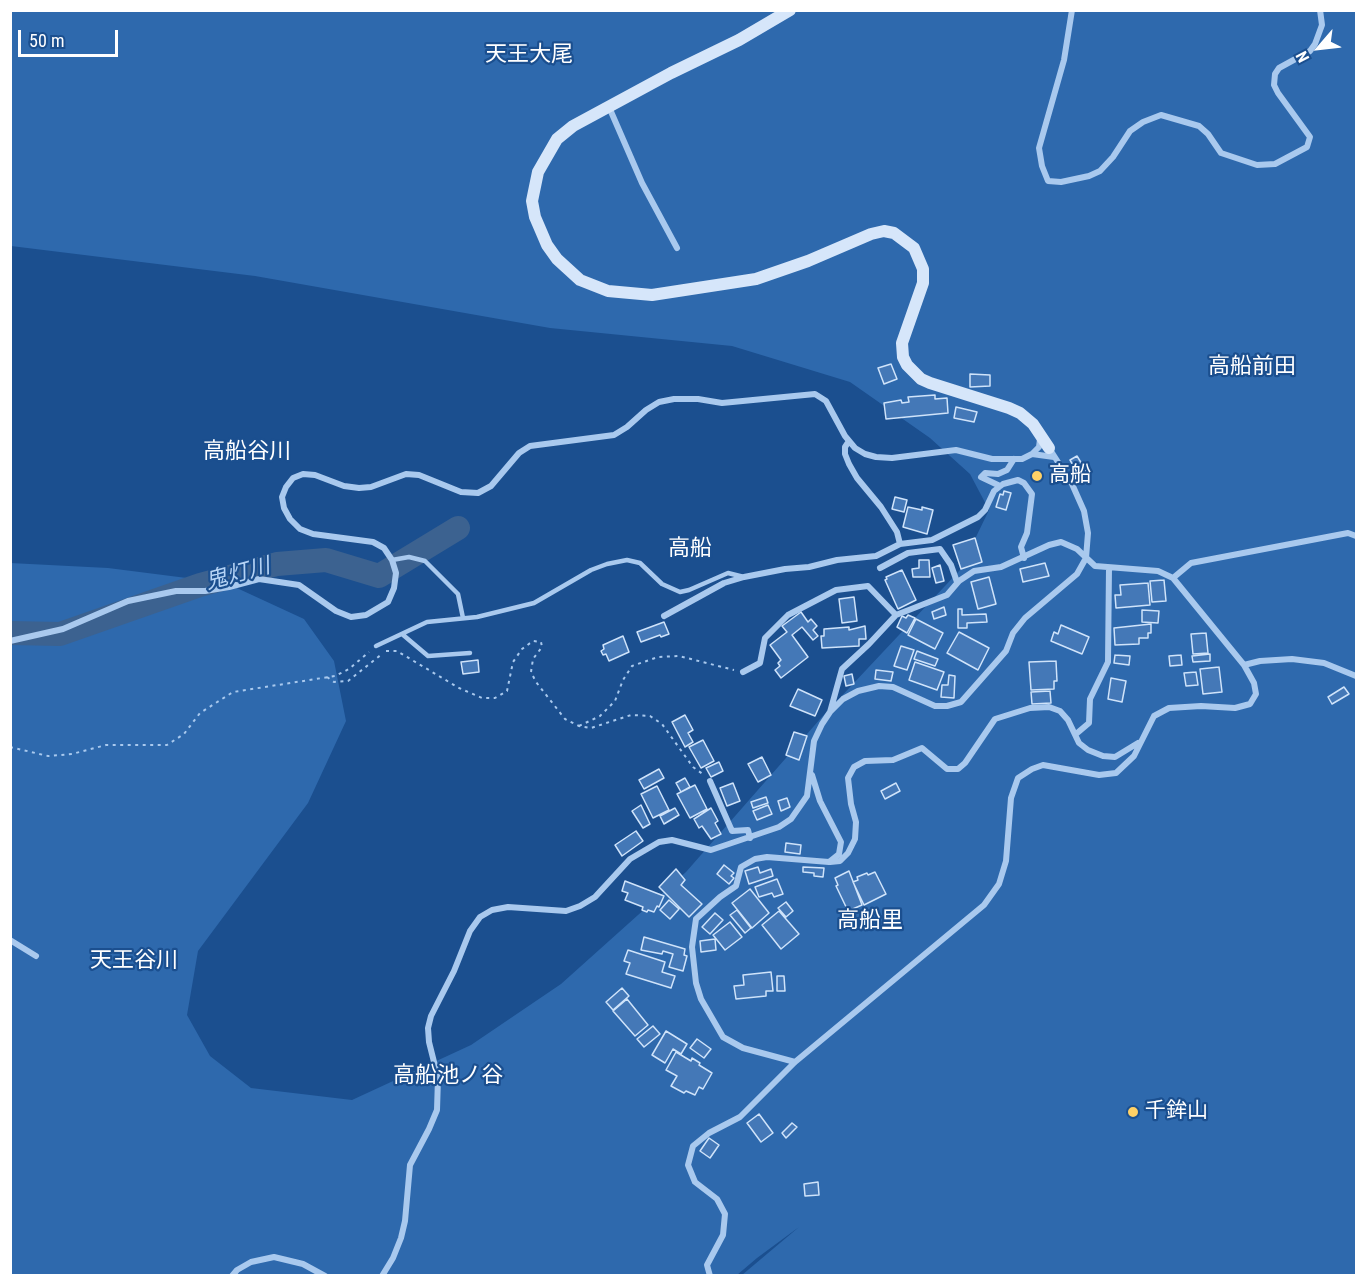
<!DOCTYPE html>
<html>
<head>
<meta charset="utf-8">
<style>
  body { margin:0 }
  #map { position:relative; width:1367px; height:1286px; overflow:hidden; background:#1b4f8f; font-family:"Roboto Condensed",sans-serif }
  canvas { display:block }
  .frame { position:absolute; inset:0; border:12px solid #fff; pointer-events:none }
  .north { position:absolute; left:1289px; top:18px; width:60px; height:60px; -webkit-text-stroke:4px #1b4f8f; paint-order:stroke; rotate:242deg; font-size:16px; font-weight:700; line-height:24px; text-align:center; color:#fff }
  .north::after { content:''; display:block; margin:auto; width:21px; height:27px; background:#fff; clip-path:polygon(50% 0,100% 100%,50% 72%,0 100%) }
  .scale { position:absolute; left:18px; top:30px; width:100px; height:27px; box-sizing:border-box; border:3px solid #fff; border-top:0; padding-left:8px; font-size:18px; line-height:21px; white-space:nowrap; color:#fff; -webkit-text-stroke:4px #1b4f8f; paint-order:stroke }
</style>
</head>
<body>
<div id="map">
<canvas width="1367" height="1286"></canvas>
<div class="frame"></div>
<div class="north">N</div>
<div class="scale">50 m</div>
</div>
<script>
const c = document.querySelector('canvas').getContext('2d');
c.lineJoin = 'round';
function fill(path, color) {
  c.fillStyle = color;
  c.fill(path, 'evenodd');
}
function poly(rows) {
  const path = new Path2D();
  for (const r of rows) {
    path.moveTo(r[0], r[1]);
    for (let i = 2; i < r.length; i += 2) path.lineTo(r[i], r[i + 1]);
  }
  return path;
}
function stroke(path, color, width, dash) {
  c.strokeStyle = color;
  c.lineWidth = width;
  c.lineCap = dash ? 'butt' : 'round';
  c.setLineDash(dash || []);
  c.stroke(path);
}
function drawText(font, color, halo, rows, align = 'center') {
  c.font = font + ' "Roboto Condensed","Noto Sans JP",sans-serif';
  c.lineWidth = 4.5;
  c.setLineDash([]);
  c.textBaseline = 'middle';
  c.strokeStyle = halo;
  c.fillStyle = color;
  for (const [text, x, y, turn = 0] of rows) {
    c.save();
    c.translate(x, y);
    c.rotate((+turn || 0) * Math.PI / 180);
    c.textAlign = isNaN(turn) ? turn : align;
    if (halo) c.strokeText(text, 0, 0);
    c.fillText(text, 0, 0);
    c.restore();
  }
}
fill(poly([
  [11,11,1356,11,1356,1275,742,1275,799,1227,757,1258,737,1275,11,1275,10,563,108,568,226,583,304,619,334,661,346,721,308,803,198,951,187,1015,210,1056,251,1088,352,1100,471,1045,561,984,686,872,821,718,960,570,989,510,970,474,930,438,850,382,732,346,550,328,255,276,11,246]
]), '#2e69ad');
stroke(poly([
  [10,633,60,634,200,585,277,564,326,560,379,576,458,528]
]), '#3c6290', 24);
const building = poly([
  [891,364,897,379,884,384,878,368,891,364],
  [970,374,990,375,990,386,970,387,970,374],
  [935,395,935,399,947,398,948,413,886,419,884,403,901,400,902,403,909,402,908,397,935,395],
  [956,407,977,412,974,422,954,418,956,407],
  [1077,456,1088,474,1081,479,1070,460,1077,456],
  [1004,491,1011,493,1006,510,996,507,1000,494,1003,495,1004,491],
  [895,497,907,500,904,512,892,509,895,497],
  [908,507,922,510,922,507,933,510,927,534,903,527,908,507],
  [975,538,982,562,961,569,953,545,975,538],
  [919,560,929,560,930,577,913,577,912,569,919,568,919,560],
  [1045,563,1049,576,1023,582,1020,569,1045,563],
  [940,565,944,581,936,583,932,568,940,565],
  [902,570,916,600,898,609,885,580,887,579,886,577,902,570],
  [989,577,996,604,978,609,971,582,989,577],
  [1164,580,1166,601,1152,602,1150,581,1164,580],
  [1148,583,1150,605,1116,608,1115,595,1121,595,1120,585,1148,583],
  [854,597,857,621,842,623,839,599,854,597],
  [944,607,946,615,934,619,932,612,944,607],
  [958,609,962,609,962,615,986,614,987,622,967,623,967,628,958,628,958,609],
  [1142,610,1159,611,1158,623,1142,622,1142,610],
  [801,612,808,622,811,619,817,626,813,630,818,636,813,640,802,627,792,635,808,657,781,678,775,670,780,666,778,663,781,660,770,645,787,632,782,626,801,612],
  [908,615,915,618,907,633,897,627,902,616,906,618,908,615],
  [916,619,943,633,935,649,908,635,916,619],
  [664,622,669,634,661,637,660,635,641,642,637,632,664,622],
  [1151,624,1151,633,1148,633,1148,638,1139,638,1139,644,1115,645,1114,628,1151,624],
  [1061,625,1089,637,1082,654,1051,641,1054,632,1058,634,1061,625],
  [865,626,866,639,859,639,859,646,822,648,821,636,824,636,824,629,849,627,849,630,865,626],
  [959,632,989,648,978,670,947,653,959,632],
  [1206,633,1208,653,1193,654,1191,634,1206,633],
  [623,636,629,652,609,661,606,654,603,655,601,651,604,649,603,645,623,636],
  [901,646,914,650,907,670,894,666,901,646],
  [917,651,938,659,935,666,914,659,917,651],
  [1210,654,1210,661,1193,662,1192,656,1210,654],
  [1115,655,1130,656,1129,665,1114,663,1115,655],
  [1181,655,1182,665,1170,666,1169,656,1181,655],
  [478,660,479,672,463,674,461,662,478,660],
  [1056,661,1057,681,1054,681,1054,689,1031,690,1029,662,1056,661],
  [915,662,944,672,937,690,909,680,915,662],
  [1219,667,1222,692,1203,694,1200,669,1219,667],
  [876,670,893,672,891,681,875,679,876,670],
  [1196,672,1198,685,1186,686,1184,673,1196,672],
  [852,674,854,684,846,686,844,676,852,674],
  [949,675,955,676,954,698,941,697,942,685,948,685,949,675],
  [1111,678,1126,681,1122,702,1108,699,1111,678],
  [1344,687,1349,694,1332,704,1328,697,1344,687],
  [798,689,822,700,815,716,790,706,798,689],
  [1050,691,1051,703,1032,704,1031,692,1050,691],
  [685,715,693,730,688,733,693,742,685,747,672,722,685,715],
  [794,732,807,736,799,760,786,755,794,732],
  [703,740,714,761,701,768,689,747,703,740],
  [762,757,771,775,758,782,748,764,762,757],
  [719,762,723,771,711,777,706,768,719,762],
  [659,769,664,778,644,789,639,780,659,769],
  [685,778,690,787,681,792,676,783,685,778],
  [733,783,740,801,727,806,720,788,733,783],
  [896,783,900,791,885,799,881,791,896,783],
  [695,785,707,809,690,818,677,794,695,785],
  [657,786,669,810,653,818,641,794,657,786],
  [766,797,768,803,753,808,751,802,766,797],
  [787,798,790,807,781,811,778,801,787,798],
  [641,805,650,824,643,828,632,811,641,805],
  [768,805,772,814,757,820,753,811,768,805],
  [675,808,679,815,664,824,660,816,675,808],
  [711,808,718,821,715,823,721,834,711,839,702,826,699,828,694,819,711,808],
  [636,831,643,841,622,856,615,845,636,831],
  [786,843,801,845,800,854,785,852,786,843],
  [724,865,734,873,731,876,734,878,729,884,717,874,724,865],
  [758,867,760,873,771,869,773,876,749,884,745,871,758,867],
  [803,867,824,868,823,877,814,876,814,873,803,872,803,867],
  [676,869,685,880,681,885,702,904,689,917,659,887,676,869],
  [849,871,862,905,848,911,836,886,838,885,835,878,849,871],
  [875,872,886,894,864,905,853,882,858,880,857,877,867,873,868,875,875,872],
  [777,879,783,894,774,897,772,893,759,897,755,887,777,879],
  [625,881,664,896,659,907,657,906,654,912,648,910,647,912,642,910,643,907,625,900,628,893,622,891,625,881],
  [750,889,769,913,752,928,732,903,750,889],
  [669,900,679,909,670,919,660,910,669,900],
  [786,902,793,911,786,917,778,908,786,902],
  [737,910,751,928,745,933,730,915,737,910],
  [779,911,799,934,781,949,762,925,779,911],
  [715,913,723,920,710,934,702,927,715,913],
  [730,922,742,937,725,950,713,935,730,922],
  [644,937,685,949,684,955,687,956,683,971,669,967,673,954,663,951,662,954,641,950,644,937],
  [715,939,716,950,701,952,700,941,715,939],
  [628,950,665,962,662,972,675,976,671,988,626,974,630,963,624,961,628,950],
  [771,972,773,991,766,991,766,996,736,999,734,986,744,985,743,975,771,972],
  [777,976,784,976,785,991,777,991,777,976],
  [622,988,629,996,613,1010,606,1002,622,988],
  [627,999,648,1025,635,1036,613,1011,627,999],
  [653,1026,660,1034,644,1047,637,1039,653,1026],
  [666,1031,687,1044,681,1054,673,1049,665,1063,652,1055,666,1031],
  [697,1039,711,1049,704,1058,690,1048,697,1039],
  [676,1052,691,1061,692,1058,700,1063,699,1065,712,1073,703,1089,699,1087,695,1095,686,1091,684,1093,671,1086,677,1076,666,1070,676,1052],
  [759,1114,773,1133,761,1142,747,1123,759,1114],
  [792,1123,797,1127,786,1138,782,1133,792,1123],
  [709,1138,719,1145,710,1158,700,1151,709,1138],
  [818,1182,819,1195,805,1196,804,1184,818,1182]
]);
fill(building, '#4478b7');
stroke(building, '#cfe3fa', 1.5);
stroke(poly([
  [386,651,397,651,459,688,482,698,495,698,507,691,513,662,522,649,533,641,541,642,542,647,533,659,531,672,536,682,565,719,579,726,591,728,631,715,650,716,662,724,693,767,704,775],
  [327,677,334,682,348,681,382,654],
  [579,726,600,716,615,701,623,680,632,666,658,657,679,656,734,670],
  [10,747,48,756,72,754,106,745,167,745,184,734,200,713,233,692,335,676,349,669,369,652]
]), '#a9c9ee', 2, [3, 4.5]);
stroke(poly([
  [392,560,409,557,425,561,458,594,463,618],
  [402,634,428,656,470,653],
  [376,646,427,622,477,617,534,603,591,570,607,564,627,560,640,563,662,584,680,592,689,590,728,573,744,577]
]), '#a9c9ee', 4.5);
stroke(poly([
  [1072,10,1064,60,1039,148,1042,166,1048,181,1061,182,1089,176,1100,171,1113,157,1130,131,1143,122,1161,115,1199,126,1208,134,1221,153,1257,165,1275,164,1307,147,1310,137,1278,93,1274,85,1275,74,1279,68,1310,51,1315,44,1322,25,1320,10],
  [609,107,642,183,677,248],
  [849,441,845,447,845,454,849,464,857,478,881,507,897,532,900,544],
  [1032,454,1054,457],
  [1000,486,981,477,985,473,998,474,1007,470,1014,459],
  [880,568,908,553,940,549,951,565,957,582],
  [1173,578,1191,563,1348,533,1356,536],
  [664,616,724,583,744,577,785,569,809,567,837,560,876,556,900,544,932,540,978,517,985,510,994,491,1003,484,1018,480,1024,483,1032,494,1027,533,1021,547,1024,558],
  [10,641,63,629,128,601,176,591,205,591,229,587,259,579,299,585,336,611,351,617,366,615,388,602,394,588,396,573,392,560,384,548,373,542,313,534,300,529,290,519,284,508,282,497,286,487,293,478,303,474,315,475,344,486,359,488,371,487,406,474,419,475,461,492,478,493,491,486,519,453,530,446,614,435,627,427,646,410,659,402,674,399,698,399,722,403,815,394,826,401,845,436,855,448,865,454,876,457,892,458,956,450,992,459,1022,459,1032,454,1039,447,1040,439],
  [1244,665,1260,661,1292,659,1324,663,1356,676],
  [743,672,760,663,765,638,788,615,836,590,868,586,896,615],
  [1076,734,1089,723,1090,699,1108,662,1109,568],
  [710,781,732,831,748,830,750,838],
  [830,862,840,861,848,853,855,839,856,822,851,804,848,778,854,767,865,761,893,760,922,748,947,769,958,769,965,763,995,719,1030,708,1049,707,1060,711,1068,720,1079,743,1088,750,1103,756,1115,757,1138,743],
  [10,940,36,956],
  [795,1062,743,1048,723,1037,701,999,696,983,692,947,696,919,720,897,736,886,741,867,755,859,767,857,829,862,839,854,841,842,820,801,812,775],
  [232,1276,237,1270,251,1262,274,1257,303,1264,325,1276],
  [382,1276,393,1258,401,1238,405,1221,410,1165,429,1129,437,1110,438,1078,429,1042,428,1028,431,1016,454,971,470,931,480,917,492,910,508,907,566,911,580,906,595,897,630,859,659,842,672,840,711,850,779,827,791,819,807,796,814,741,822,724,830,712,843,699,858,691,879,686,893,687,935,706,947,706,961,702,1006,651,1013,633,1025,618,1077,574,1086,558,1088,533,1084,511,1072,484,1049,448],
  [710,1276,707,1265,723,1235,725,1214,717,1199,695,1182,688,1165,693,1146,709,1133,740,1117,795,1062,984,905,999,884,1006,861,1011,798,1018,778,1032,769,1043,765,1099,775,1116,773,1134,756,1154,716,1169,708,1201,706,1235,708,1250,704,1256,694,1254,683,1244,665,1173,578,1158,571,1095,566,1077,549,1061,542,1049,545,1001,567,974,571,959,581,947,595,896,615,869,644,842,669,830,712]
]), '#a9c9ee', 6);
stroke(poly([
  [790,10,739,40,671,73,573,126,557,139,538,172,532,201,535,217,547,245,557,259,580,280,608,291,652,295,756,279,808,261,871,234,884,231,894,233,914,248,923,269,923,283,902,343,903,357,907,365,921,379,930,383,1009,408,1020,413,1033,424,1049,448]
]), '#d6e6fa', 12);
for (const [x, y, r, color] of [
  [1037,476,6,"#ffd166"],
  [1133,1112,6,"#ffd166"]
]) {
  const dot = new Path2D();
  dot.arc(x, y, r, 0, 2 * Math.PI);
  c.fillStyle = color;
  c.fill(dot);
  stroke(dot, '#1b4f8f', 2);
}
drawText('21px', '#fff', '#1b4f8f', [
  ["高船",1049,476],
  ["千鉾山",1145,1112]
], 'left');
drawText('22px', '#fff', '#1b4f8f', [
  ["天王大尾",529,55],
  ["高船前田",1252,367],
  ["高船谷川",247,452],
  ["高船",690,549],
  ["高船里",870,921],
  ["天王谷川",134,961],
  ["高船池ノ谷",448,1076]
]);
drawText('italic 22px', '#b5d3f5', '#1b4f8f', [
  ["鬼灯川",238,575,-15]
]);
</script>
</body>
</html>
